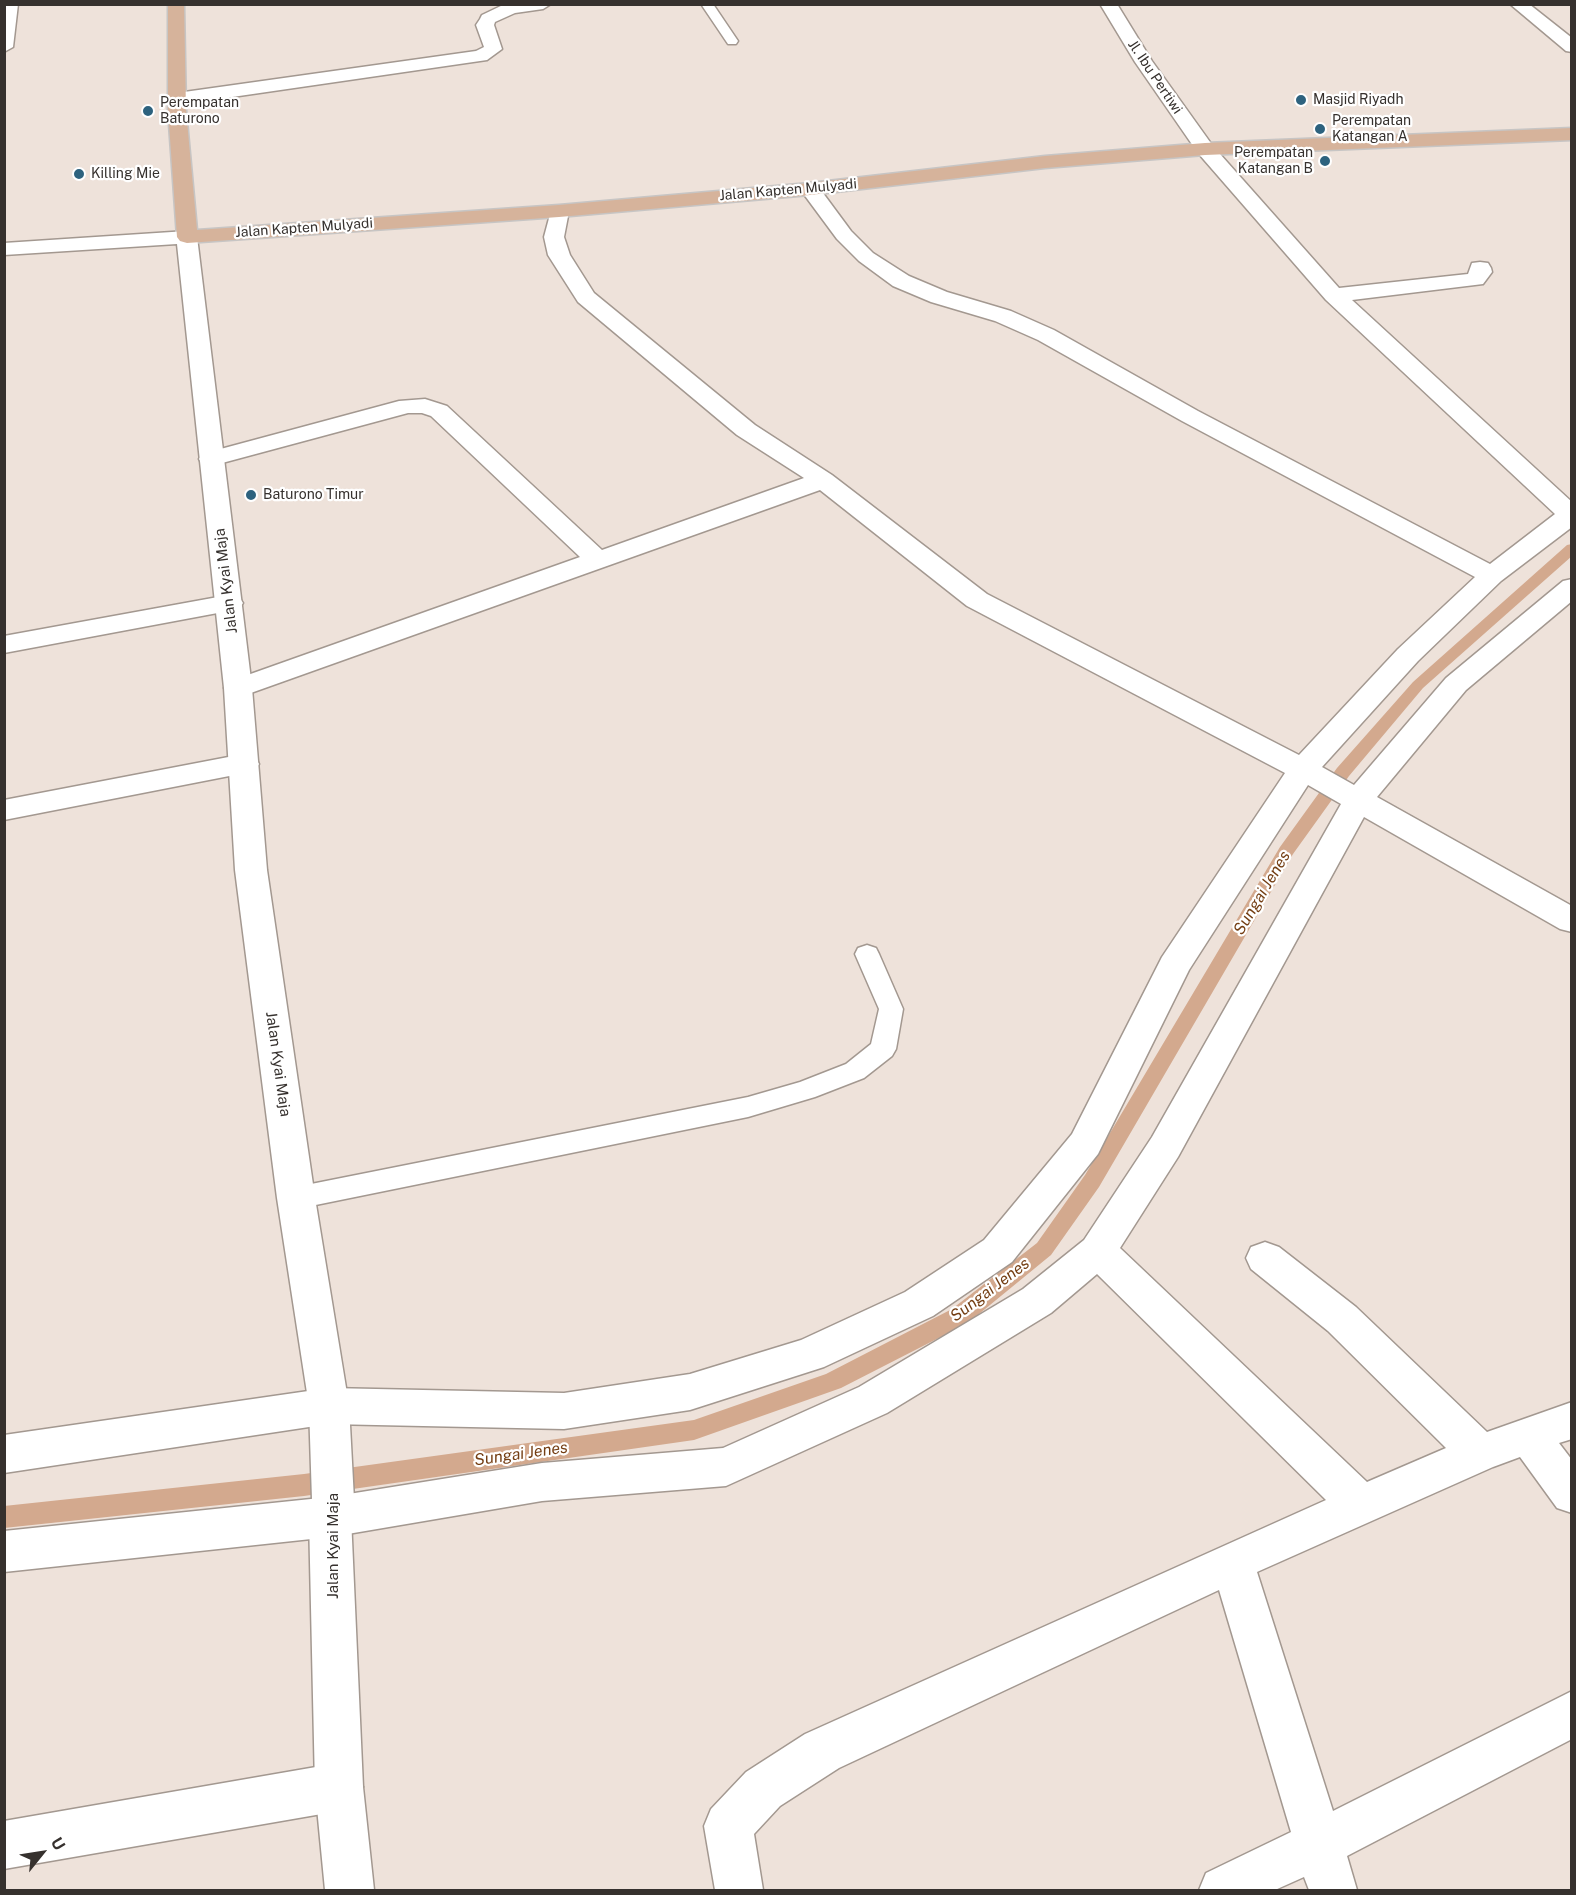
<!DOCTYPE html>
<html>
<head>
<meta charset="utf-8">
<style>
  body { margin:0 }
  #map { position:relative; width:1576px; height:1895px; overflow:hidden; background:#eee2da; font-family:"Public Sans",sans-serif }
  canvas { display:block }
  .frame { position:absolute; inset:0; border:6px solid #36312e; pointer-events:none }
  .north { position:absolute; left:12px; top:1823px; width:60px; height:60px; -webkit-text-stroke:4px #fff; paint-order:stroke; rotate:60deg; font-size:16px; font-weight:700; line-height:24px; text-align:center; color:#36312e }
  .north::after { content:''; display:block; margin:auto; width:21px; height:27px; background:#36312e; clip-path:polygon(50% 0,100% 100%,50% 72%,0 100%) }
</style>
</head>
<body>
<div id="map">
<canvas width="1576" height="1895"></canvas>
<div class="frame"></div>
<div class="north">U</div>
</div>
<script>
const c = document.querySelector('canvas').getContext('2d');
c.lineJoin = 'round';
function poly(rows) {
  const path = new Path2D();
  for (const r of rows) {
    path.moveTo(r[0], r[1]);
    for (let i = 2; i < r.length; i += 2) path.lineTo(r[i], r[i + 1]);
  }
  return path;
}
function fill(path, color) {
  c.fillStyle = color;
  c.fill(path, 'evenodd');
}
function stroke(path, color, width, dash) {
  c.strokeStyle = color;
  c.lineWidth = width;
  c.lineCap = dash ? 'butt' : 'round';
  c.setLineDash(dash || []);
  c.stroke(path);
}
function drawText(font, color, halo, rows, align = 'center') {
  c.font = font + ' "Public Sans",sans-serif';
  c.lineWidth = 4.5;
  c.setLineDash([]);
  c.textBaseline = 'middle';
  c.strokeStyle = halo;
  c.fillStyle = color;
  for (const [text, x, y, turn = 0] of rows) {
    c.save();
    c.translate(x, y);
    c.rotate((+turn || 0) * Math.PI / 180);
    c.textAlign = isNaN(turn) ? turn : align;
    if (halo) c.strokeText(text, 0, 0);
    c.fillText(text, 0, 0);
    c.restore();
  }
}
fill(poly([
  [1572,544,1572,556,1423,688,1349,776,1293,854,1099,1187,1051,1255,968,1323,841,1388,694,1440,304,1496,4,1528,4,1506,304,1474,694,1420,826,1374,952,1309,1037,1243,1085,1175,1280,847,1337,768,1413,682,1567,545,1572,544]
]), '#d3a98e');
const lane = poly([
  [701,4,713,4,738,41,736,44,728,44,701,4],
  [867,945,876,948,879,954,903,1009,896,1049,892,1056,864,1078,815,1097,748,1117,296,1209,286,1206,282,1198,286,1190,296,1187,748,1097,800,1082,846,1064,871,1044,879,1009,855,954,858,948,867,945]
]);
const street = poly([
  [4,4,18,4,13,47,4,52,4,4],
  [505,4,551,4,543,9,515,13,495,22,494,25,502,49,487,60,177,105,171,103,168,99,171,95,177,93,476,51,484,47,476,25,480,19,482,15,505,4],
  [1510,4,1529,4,1572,38,1572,52,1566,51,1510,4],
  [1205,143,1212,145,1339,288,1468,274,1472,263,1480,262,1488,263,1491,268,1492,272,1483,284,1475,285,1352,300,1572,502,1572,527,1501,581,1418,661,1322,767,1354,785,1446,678,1563,581,1572,579,1572,601,1466,690,1377,797,1572,906,1572,932,1560,929,1364,817,1178,1157,1120,1248,1367,1482,1446,1448,1328,1331,1251,1269,1246,1258,1251,1247,1265,1242,1279,1247,1356,1307,1487,1432,1572,1402,1572,1439,1559,1443,1572,1460,1572,1513,1557,1508,1520,1457,1493,1467,1257,1572,1333,1811,1572,1691,1572,1739,1347,1856,1357,1890,1309,1890,1304,1877,1275,1890,1199,1890,1206,1873,1291,1832,1219,1590,839,1768,780,1806,754,1834,763,1890,715,1890,704,1826,711,1809,746,1772,805,1734,1326,1500,1097,1274,1051,1313,887,1413,726,1486,542,1501,330,1537,4,1572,4,1531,330,1497,542,1463,723,1448,859,1387,1023,1289,1084,1240,1152,1137,1341,804,1308,785,1189,970,1098,1154,1012,1262,933,1316,824,1367,690,1410,564,1429,329,1424,4,1473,4,1435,329,1388,564,1393,690,1374,801,1340,905,1292,984,1240,1072,1134,1162,957,1285,773,967,606,820,490,248,694,238,697,228,694,224,688,228,682,580,557,431,416,422,413,408,413,211,466,202,464,199,459,202,454,399,401,425,399,447,406,602,550,804,478,737,435,578,302,548,255,544,237,552,207,566,207,569,211,564,237,570,255,594,293,755,425,832,475,987,594,1299,755,1398,649,1475,577,1182,421,1038,340,995,321,931,302,893,286,859,261,837,239,800,189,803,185,810,183,817,185,851,231,873,253,909,276,947,292,1011,311,1054,330,1198,411,1490,564,1555,514,1326,300,1198,153,1195,149,1198,145,1205,143],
  [229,595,239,597,243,603,239,609,4,653,4,636,229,595],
  [244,754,255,757,259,764,255,771,4,820,4,800,244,754],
  [339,1763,356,1770,363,1787,356,1804,339,1811,4,1869,4,1821,339,1763]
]);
const secondary = poly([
  [1100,4,1117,4,1152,61,1215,149,1212,153,1198,153,1135,62,1100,4],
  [187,231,194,233,197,237,252,688,267,870,315,1198,349,1406,354,1500,351,1517,363,1787,374,1890,325,1890,315,1787,309,1517,312,1500,309,1406,277,1198,235,870,224,688,177,244,4,255,4,243,187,231]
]);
const primary = poly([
  [168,4,184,4,186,110,197,230,559,205,810,183,1045,156,1205,143,1572,128,1572,140,1205,155,1045,168,810,195,559,217,187,243,180,241,177,237,168,110,168,4]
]);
stroke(lane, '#a39890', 3);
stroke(street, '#a39890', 3);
stroke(secondary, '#a39890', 3);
stroke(primary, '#c7c5c4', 3);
fill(lane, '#fff');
fill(street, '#fff');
fill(secondary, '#fff');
fill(primary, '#d6b39b');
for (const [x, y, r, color] of [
  [1301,100,6,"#2d627e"],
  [148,111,6,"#2d627e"],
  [1320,129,6,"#2d627e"],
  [1325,161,6,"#2d627e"],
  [79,174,6,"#2d627e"],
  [251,495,6,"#2d627e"]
]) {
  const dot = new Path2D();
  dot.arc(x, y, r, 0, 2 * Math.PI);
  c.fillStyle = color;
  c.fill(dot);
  stroke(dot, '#fff', 2);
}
drawText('14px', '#36312e', '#fff', [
  ["Jl. Ibu Pertiwi",1155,77,56],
  ["Jalan Kapten Mulyadi",788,190,-5],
  ["Jalan Kapten Mulyadi",304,228,-4]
]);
drawText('14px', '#36312e', '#fff', [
  ["Masjid Riyadh",1313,100],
  ["Perempatan",160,103],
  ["Baturono",160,119],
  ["Perempatan",1332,121],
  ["Katangan A",1332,137],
  ["Perempatan",1313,153,"right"],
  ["Katangan B",1313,169,"right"],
  ["Killing Mie",91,174],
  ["Baturono Timur",263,495]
], 'left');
drawText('15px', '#36312e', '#fff', [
  ["Jalan Kyai Maja",226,581,-97],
  ["Jalan Kyai Maja",278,1064,82],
  ["Jalan Kyai Maja",333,1546,-90]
]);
drawText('italic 16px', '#743e13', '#fff', [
  ["Sungai Jenes",1262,893,-59],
  ["Sungai Jenes",990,1290,-37],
  ["Sungai Jenes",521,1454,-8]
]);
</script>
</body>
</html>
